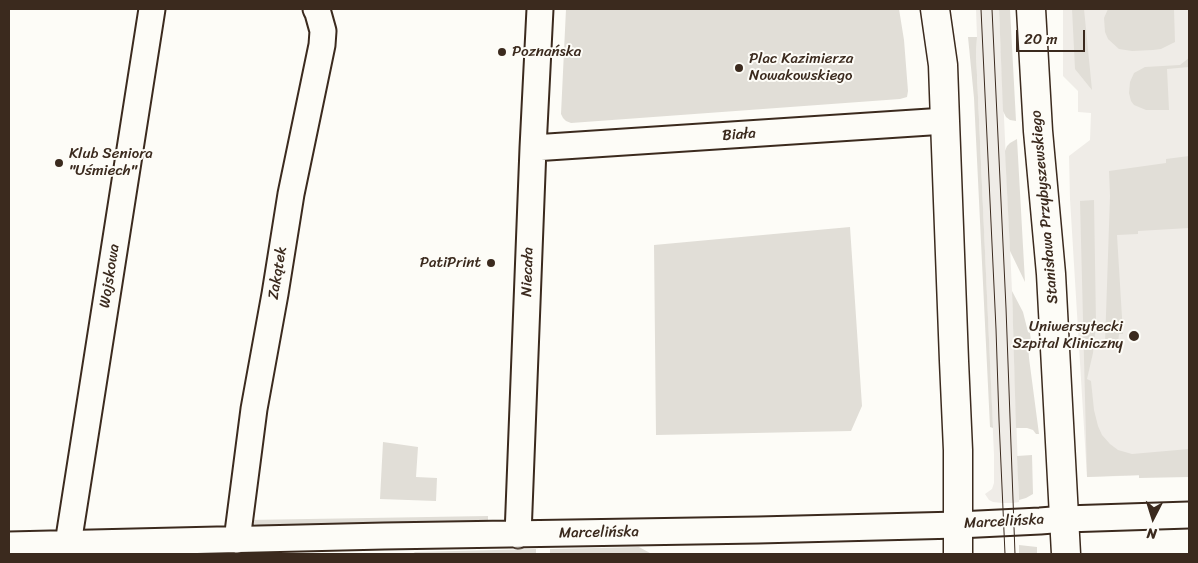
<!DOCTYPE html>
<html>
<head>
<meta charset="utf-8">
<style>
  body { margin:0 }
  #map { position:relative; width:1198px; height:563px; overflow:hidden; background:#fdfcf7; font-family:Sriracha,sans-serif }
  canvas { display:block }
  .frame { position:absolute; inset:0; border:10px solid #3b2a1e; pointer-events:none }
  .north { position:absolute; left:1128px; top:493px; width:50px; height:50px; -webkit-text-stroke:4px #fdfcf7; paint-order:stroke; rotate:185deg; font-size:14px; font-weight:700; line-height:20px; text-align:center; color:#3b2a1e }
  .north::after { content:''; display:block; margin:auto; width:18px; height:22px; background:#3b2a1e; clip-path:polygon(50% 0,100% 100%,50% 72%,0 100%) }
  .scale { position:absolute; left:1016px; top:30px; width:69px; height:22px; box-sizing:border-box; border:2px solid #3b2a1e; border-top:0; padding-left:6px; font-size:15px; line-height:18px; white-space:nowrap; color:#3b2a1e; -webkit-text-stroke:4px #fdfcf7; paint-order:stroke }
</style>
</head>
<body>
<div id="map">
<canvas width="1198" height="563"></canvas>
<div class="frame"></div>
<div class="north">N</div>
<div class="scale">20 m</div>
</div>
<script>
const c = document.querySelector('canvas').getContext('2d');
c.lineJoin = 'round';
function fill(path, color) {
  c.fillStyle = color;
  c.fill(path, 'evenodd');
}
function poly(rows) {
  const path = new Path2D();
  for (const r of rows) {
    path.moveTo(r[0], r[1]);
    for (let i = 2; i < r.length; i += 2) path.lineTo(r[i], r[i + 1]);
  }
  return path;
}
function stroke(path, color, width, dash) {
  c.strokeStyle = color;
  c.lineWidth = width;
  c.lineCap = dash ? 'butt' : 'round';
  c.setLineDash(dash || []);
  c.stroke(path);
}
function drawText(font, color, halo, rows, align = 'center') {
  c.font = font + ' Sriracha,sans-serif';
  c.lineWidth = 4;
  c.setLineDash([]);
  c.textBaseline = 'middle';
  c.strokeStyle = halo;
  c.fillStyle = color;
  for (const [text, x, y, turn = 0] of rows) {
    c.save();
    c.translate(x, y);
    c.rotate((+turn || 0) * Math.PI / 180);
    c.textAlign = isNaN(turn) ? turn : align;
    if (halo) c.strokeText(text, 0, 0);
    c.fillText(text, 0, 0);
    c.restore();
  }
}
fill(poly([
  [976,9,999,9,1012,291,1019,502,1013,503,1002,503,993,502,989,500,985,494,992,489,994,483,994,455,976,53,977,37],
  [1063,9,1189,9,1189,474,1087,477,1070,199,1069,156,1090,140,1091,113,1078,112,1078,91,1063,76]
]), '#efece7');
fill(poly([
  [566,9,899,9,904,40,908,91,907,97,900,99,571,123,566,121,563,118,561,114],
  [999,9,1010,9,1016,121,1010,120,1006,117,1003,111],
  [1072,9,1084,9,1092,90,1075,69],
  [1108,9,1174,9,1175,42,1161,49,1153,50,1132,51,1119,49,1108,39,1105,32,1104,18],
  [968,37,977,37,976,53,993,428,990,427,974,98],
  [1189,58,1189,67,1167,69,1169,110,1146,110,1134,105,1131,101,1129,93,1130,82,1134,73,1145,67,1180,65],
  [1017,139,1025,282,1010,251,1005,151,1007,146,1010,143],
  [1189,156,1189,228,1138,231,1138,234,1117,235,1123,334,1119,334,1118,342,1115,345,1105,344,1110,196,1109,171,1166,163,1166,159],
  [1094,200,1096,324,1093,353,1087,379,1091,381,1094,410,1098,426,1102,435,1110,444,1118,450,1132,454,1189,449,1189,477,1139,478,1139,475,1087,477,1080,201],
  [850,227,862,406,851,431,656,435,654,245],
  [1012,291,1023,312,1028,332,1030,333,1031,341,1028,342,1029,358,1039,434,1036,434,1033,430,1027,428,1016,428],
  [383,442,418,447,416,477,437,478,436,501,380,499],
  [1032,455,1033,494,1026,498,1019,500,1017,456],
  [488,516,488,520,484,521,373,524,261,526,251,523,248,520],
  [1019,545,1037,547,1037,554,1019,554],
  [639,547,650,553,550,554,550,549],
  [536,549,536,554,412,554,415,552]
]), '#e1ded7');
const minor = poly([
  [533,148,945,121],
  [518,535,533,148,540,9],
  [237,540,254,409,275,294,291,194,322,45,323,31,318,13,316,9],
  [68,544,152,9],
  [9,545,384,536,758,530,958,525,1040,521,1065,519,1189,515]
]);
const major = poly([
  [935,9,943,65,945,121,954,361,958,450,958,554],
  [1031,9,1038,131,1051,274,1066,554]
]);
stroke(minor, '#3b2a1e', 29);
stroke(major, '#3b2a1e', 31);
stroke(minor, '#fdfcf7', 25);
stroke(major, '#fdfcf7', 28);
stroke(poly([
  [981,9,996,329,999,420,1005,554],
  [992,9,1006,308,1015,554]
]), '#3b2a1e', 1);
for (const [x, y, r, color] of [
  [502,52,5,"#3b2a1e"],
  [739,68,5,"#3b2a1e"],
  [59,163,5,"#3b2a1e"],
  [491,263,5,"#3b2a1e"],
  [1134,336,6,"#3b2a1e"]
]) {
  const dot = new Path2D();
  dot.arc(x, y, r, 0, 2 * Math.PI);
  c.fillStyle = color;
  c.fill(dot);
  stroke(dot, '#fdfcf7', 2);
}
drawText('15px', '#3b2a1e', '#fdfcf7', [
  ["Poznańska",512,52],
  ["Plac Kazimierza",749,59],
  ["Nowakowskiego",749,76],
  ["Klub Seniora",69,154],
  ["\"Uśmiech\"",69,171],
  ["PatiPrint",481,263,"right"],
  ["Uniwersytecki",1123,327,"right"],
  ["Szpital Kliniczny",1123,344,"right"]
], 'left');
drawText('15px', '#3b2a1e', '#fdfcf7', [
  ["Biała",739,135,-4],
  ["Stanisława Przybyszewskiego",1045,207,-95],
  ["Niecała",528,272,-88],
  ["Zakątek",278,273,-81],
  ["Wojskowa",110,276,-81],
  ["Marcelińska",1004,522,-3],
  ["Marcelińska",599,533,-1]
]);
</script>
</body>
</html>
